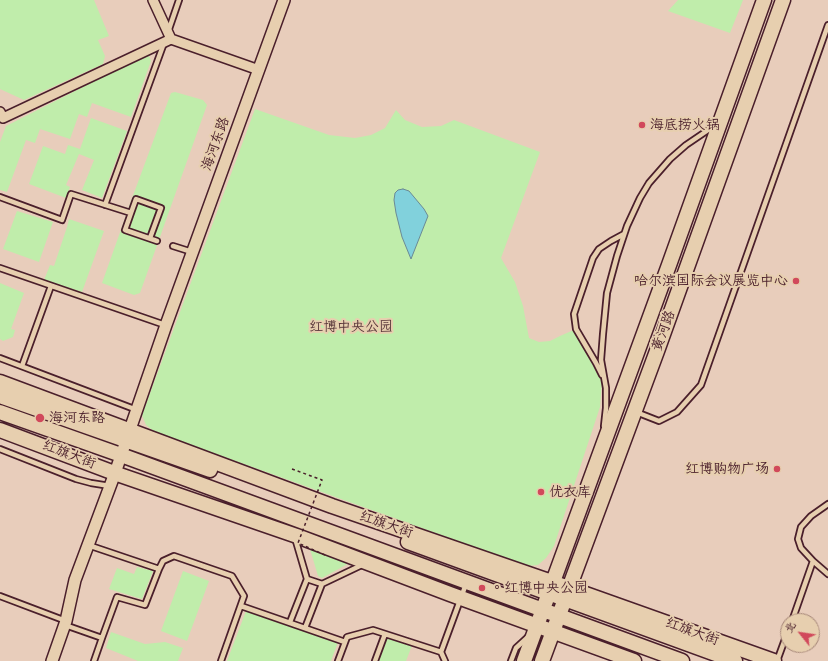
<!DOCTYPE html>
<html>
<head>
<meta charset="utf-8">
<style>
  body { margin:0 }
  #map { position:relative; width:828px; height:661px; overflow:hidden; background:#e8cdbb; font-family:Pangolin,"LXGW WenKai TC",sans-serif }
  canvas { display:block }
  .north { position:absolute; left:780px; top:613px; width:40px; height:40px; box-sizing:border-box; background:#e7cfaf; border:1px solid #a8897a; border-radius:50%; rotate:300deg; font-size:11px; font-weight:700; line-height:16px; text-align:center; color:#4a1f2b }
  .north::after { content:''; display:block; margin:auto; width:14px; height:18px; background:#d1495b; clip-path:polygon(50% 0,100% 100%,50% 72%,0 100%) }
</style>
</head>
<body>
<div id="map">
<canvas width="828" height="661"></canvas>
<div class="north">北</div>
</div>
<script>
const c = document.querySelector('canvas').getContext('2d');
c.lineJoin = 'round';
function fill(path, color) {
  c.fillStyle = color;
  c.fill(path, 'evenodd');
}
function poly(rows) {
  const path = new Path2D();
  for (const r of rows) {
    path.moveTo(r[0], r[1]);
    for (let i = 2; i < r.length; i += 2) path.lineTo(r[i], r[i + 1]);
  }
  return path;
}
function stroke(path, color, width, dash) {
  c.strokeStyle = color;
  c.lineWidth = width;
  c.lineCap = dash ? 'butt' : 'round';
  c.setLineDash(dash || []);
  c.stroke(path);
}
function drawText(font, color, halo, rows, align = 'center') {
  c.font = font + ' Pangolin,"LXGW WenKai TC",sans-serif';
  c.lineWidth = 4;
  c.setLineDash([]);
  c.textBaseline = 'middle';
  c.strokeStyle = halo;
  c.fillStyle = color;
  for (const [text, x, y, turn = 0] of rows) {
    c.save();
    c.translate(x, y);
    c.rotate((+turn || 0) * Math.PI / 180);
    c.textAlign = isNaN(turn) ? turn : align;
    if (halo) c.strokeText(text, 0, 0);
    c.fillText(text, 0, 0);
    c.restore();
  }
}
fill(poly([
  [0,0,94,0,109,36,98,40,105,56,103,64,24,100,0,89],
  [678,0,743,0,730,33,668,11],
  [144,56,149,56,151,61,131,117,92,103,87,117,79,114,70,139,40,129,35,143,26,140,7,192,0,190,0,142,6,126],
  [175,92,203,100,207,105,140,293,134,295,102,283,123,224,128,209,171,93],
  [255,109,329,135,355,138,371,135,385,128,396,110,405,120,422,127,441,126,454,120,540,152,501,258,515,282,523,306,529,338,539,342,550,341,560,336,576,329,596,363,602,381,600,407,554,546,546,558,538,565,527,566,155,432,146,425,142,415],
  [91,118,127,131,102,198,82,190,94,160,79,154,66,185,70,187,66,198,29,184,43,146,65,154,68,145,80,149],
  [17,211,53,222,39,262,3,249],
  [69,219,104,231,82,292,44,280,50,265,54,266,67,227],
  [0,283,24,293,11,329,15,330,13,337,3,341,0,339],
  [307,539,357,559,322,578,318,576],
  [137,567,153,571,142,599,109,589,117,568,134,574],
  [183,571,209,581,187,641,161,631],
  [246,611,338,642,331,661,227,661],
  [111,632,145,644,165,642,183,648,178,661,138,661,106,648],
  [385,634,413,643,406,661,375,661]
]), '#c0edab');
const water = poly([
  [403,189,409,191,424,209,428,216,411,259,402,237,396,213,394,200,395,193,398,190,403,189]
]);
fill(water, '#81d1dc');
stroke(water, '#6b8a95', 1);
const service = poly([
  [168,32,179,0],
  [0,197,62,220,71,194,131,213,125,230,157,241],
  [105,205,164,43],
  [131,213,136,199,161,208,150,238],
  [173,246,192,252],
  [0,268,165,325],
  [0,358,137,410],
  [22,366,51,286],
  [602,375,596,363,576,329,574,314,593,258,599,249,611,241,624,234],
  [636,412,659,421,677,412,701,385,828,25],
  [604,426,606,408,606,388,601,360,603,334,607,293,617,256,627,226,640,198,649,183,670,159,686,145,714,126],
  [0,449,76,479,91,483,110,486],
  [295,538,307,579],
  [88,545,159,569,145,605,117,597,102,638],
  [813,561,828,574],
  [159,569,163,561,174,556,232,576,244,596,221,661],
  [322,584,364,564],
  [0,596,66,621],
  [241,606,345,642],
  [792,621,813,561,801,548,798,539,801,527,811,516,828,504],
  [290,622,307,579,322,584,305,628],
  [65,625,102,638,94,661],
  [338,661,347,637,373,630,441,652],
  [375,661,385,634],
  [445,661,441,652,466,584],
  [511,661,516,648,528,637],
  [777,661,788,631]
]);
const minor = poly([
  [171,39,259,70],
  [0,112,3,118,171,39,153,0]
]);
const tertiary = poly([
  [52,661,66,621,75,580,115,473,166,325,284,0]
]);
const primary = poly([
  [0,382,332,506,552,582,774,661],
  [0,396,210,470],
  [0,412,121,455,682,661],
  [0,430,117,474,297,536,450,594,634,661],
  [408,542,735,661],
  [524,661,669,265,764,0],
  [542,661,657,351,783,0]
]);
stroke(service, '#4a1f2b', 8);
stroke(minor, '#4a1f2b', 12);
stroke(tertiary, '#4a1f2b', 14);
stroke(primary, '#4a1f2b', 17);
stroke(service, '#e7cfaf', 4.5);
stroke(minor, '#e7cfaf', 9);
stroke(tertiary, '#e7cfaf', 11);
stroke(primary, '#e7cfaf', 14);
stroke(poly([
  [292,469,322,480,298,543,325,555]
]), '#4a1f2b', 1.5, [3, 3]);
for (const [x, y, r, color] of [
  [642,125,4,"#d1495b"],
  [796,281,4,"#d1495b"],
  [40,418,5,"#d1495b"],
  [777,469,4,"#d1495b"],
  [541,492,4,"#d1495b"],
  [482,588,4,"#d1495b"]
]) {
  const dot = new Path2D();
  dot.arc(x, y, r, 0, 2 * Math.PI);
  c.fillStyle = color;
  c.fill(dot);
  stroke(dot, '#e7cfaf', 1.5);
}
drawText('14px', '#4a1f2b', '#e7cfaf', [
  ["海底捞火锅",650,125],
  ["哈尔滨国际会议展览中心",788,281,"right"],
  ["海河东路",49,418],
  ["红博购物广场",769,469,"right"],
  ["优衣库",549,492],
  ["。红博中央公园",490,588]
], 'left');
drawText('14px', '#4a1f2b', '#e7cfaf', [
  ["海河东路",216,144,-70],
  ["黄河路",664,331,-70],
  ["红旗大街",69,455,21],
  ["红旗大街",386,525,19],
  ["红旗大街",692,632,20]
]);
drawText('14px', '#563438', '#e7cfaf', [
  ["红博中央公园",351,327]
]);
</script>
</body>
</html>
